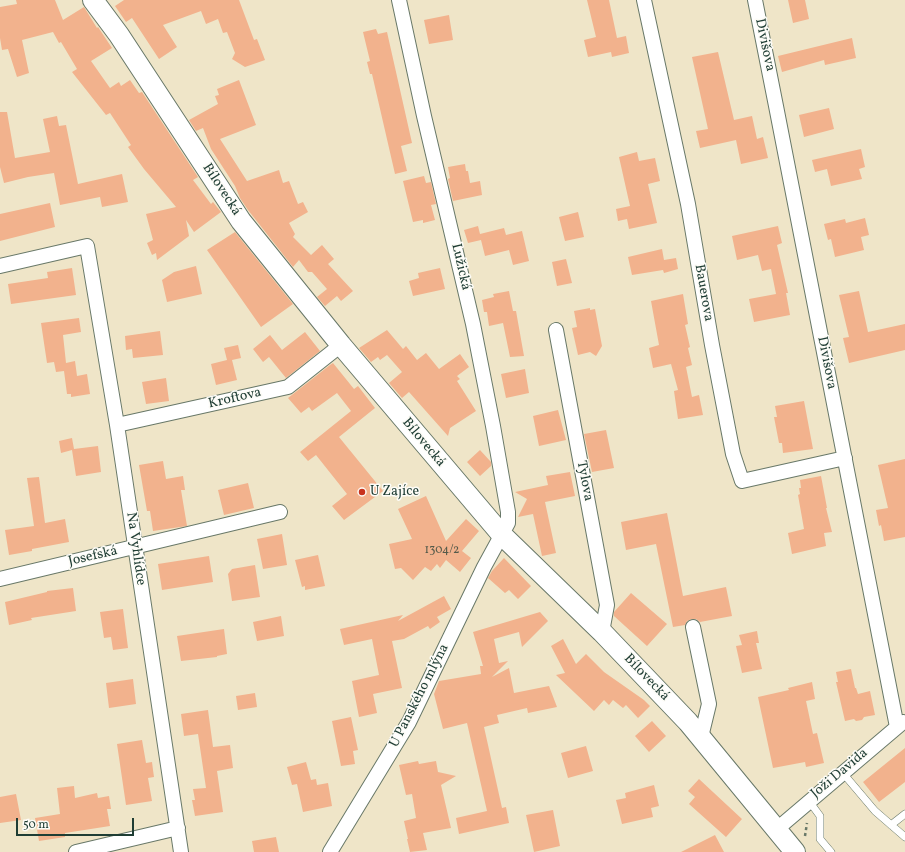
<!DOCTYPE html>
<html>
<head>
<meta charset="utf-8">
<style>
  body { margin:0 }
  #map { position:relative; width:905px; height:852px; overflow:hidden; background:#efe5c8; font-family:Vollkorn,serif }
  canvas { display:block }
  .scale { position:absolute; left:16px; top:818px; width:118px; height:18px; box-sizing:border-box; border:2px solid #1f3d34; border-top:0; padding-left:5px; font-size:12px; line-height:14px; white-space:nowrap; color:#1f3d34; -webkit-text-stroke:3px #fdfcf7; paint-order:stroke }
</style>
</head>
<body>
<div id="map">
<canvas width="905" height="852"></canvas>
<div class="scale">50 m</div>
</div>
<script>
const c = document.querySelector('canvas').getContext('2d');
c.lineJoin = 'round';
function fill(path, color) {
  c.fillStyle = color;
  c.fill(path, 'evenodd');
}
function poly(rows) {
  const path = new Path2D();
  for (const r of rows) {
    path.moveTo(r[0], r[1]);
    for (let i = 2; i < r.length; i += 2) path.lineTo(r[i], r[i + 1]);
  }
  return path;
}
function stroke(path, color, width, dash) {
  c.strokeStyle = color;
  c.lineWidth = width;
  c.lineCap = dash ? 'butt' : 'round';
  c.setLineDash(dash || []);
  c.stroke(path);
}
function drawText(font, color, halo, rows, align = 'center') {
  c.font = font + ' Vollkorn,serif';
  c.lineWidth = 3;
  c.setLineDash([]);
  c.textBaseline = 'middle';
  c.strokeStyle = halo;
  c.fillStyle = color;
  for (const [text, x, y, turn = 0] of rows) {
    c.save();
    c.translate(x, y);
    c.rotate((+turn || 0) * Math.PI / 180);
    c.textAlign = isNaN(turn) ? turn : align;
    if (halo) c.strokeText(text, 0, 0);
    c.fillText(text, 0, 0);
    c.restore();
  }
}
fill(poly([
  [16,0,55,0,63,20,84,7,97,28,98,27,112,48,91,61,110,88,119,82,121,86,130,80,139,93,142,92,198,177,193,180,211,204,213,202,221,212,194,232,186,220,189,236,157,260,156,253,152,255,147,243,153,240,146,214,176,207,144,169,128,147,131,145,110,113,106,115,72,72,77,69,61,42,59,43,53,32,22,40,29,73,17,77,8,49,2,50,0,38,0,7,17,4],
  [124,0,239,0,254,40,257,39,265,60,245,67,232,59,235,53,227,32,223,33,218,19,206,24,201,11,163,25,177,47,159,59,132,18,126,22,115,6],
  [587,0,609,0,617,38,626,36,629,53,612,57,611,52,588,57,584,40,596,37],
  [788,0,805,0,809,19,793,23],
  [449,15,453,40,429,44,424,20],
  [376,29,378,34,387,32,412,143,401,146,407,171,395,174,372,74,370,74,367,62,370,61,363,32],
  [852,38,856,58,825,65,824,60,782,72,778,56],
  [718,52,734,120,752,116,757,139,763,137,768,158,741,164,736,140,700,148,696,131,708,129,692,57],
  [239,80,256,125,220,139,247,181,279,170,283,183,289,181,298,204,303,202,308,212,289,223,295,234,293,237,311,255,322,245,334,259,328,264,353,291,341,301,337,296,325,306,317,297,327,289,312,272,308,272,299,260,293,267,248,210,240,198,235,186,211,149,203,128,196,131,189,120,218,104,215,96,219,95,217,89],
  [829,108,834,129,804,137,799,115],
  [0,112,7,112,15,158,50,152,43,119,57,116,59,126,66,125,78,184,122,174,128,202,102,207,100,197,60,205,54,173,28,177,4,183,0,167],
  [861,149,865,167,859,169,862,179,831,186,827,169,815,172,812,160],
  [637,152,639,161,655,158,660,181,648,184,657,223,629,229,627,219,618,221,616,209,630,206,619,157],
  [465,164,466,171,468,171,470,183,480,181,482,195,453,201,448,179,450,178,448,167],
  [424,176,426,183,431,182,436,204,431,205,435,220,423,223,423,220,413,222,403,181],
  [50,203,55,227,0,241,0,214],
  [578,212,584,237,565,241,559,217],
  [865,218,869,235,861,237,864,250,835,257,831,239,828,240,824,224,845,219,846,223],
  [478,226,480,234,504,228,506,235,522,231,529,261,513,265,509,250,485,256,481,240,468,243,464,230],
  [778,226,782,243,777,245,788,293,786,293,790,315,754,322,749,299,776,294,771,269,762,271,758,255,737,260,732,236],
  [235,232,293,304,261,327,207,250],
  [662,249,664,260,676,258,678,269,664,273,663,270,632,275,628,257],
  [566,259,572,283,557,286,552,262],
  [196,266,202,294,167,302,162,280,174,272],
  [72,268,76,295,11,304,8,284,48,278,47,272],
  [440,268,445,289,413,296,409,281,419,278,418,273],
  [509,291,513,311,516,311,524,356,510,357,503,323,489,326,487,312,484,312,482,300,494,297,493,294],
  [859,291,868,332,905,324,905,350,849,363,843,338,849,337,839,295],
  [683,294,688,324,685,325,690,347,688,348,692,365,686,367,692,397,699,395,703,415,678,419,674,391,678,390,671,364,653,368,649,348,659,345,651,301],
  [590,308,590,310,595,309,602,346,596,356,590,352,578,355,572,328,577,327,574,311],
  [79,318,81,332,63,335,66,363,75,361,77,376,87,374,90,394,71,397,71,394,67,394,64,371,56,372,54,362,47,363,41,323],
  [387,330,403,349,406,346,417,360,426,353,439,369,460,354,469,367,457,376,460,379,457,381,476,411,450,428,448,436,409,392,402,398,389,383,402,372,387,355,380,360,378,357,371,362,359,348],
  [160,331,163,355,133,358,132,349,126,350,125,336],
  [305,332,320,351,286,378,269,357,263,362,253,349,270,335,282,350],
  [238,345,241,358,232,360,237,380,216,385,211,364,227,360,224,348],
  [333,363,354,389,358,386,375,408,339,437,383,491,344,520,332,506,347,494,316,455,308,461,300,452,351,411,337,393,312,411,309,407,301,413,288,398,330,365],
  [525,369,529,393,506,398,501,374],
  [166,378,169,401,146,404,142,382],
  [804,401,813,449,783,453,782,443,779,443,774,417,777,417,775,406],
  [558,410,566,440,539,446,533,416],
  [606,430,614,468,592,472,584,434],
  [72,438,74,449,98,446,101,472,76,476,72,450,61,453,59,441],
  [480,450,491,462,491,466,480,476,467,462],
  [905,459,905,537,884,541,881,525,879,526,876,510,888,508,878,465],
  [163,461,166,479,183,476,185,490,181,490,187,526,153,531,150,511,147,511,139,465],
  [570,472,575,496,545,502,556,553,542,556,533,514,518,517,527,499,515,492,548,485,546,476],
  [821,476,827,508,826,508,832,532,824,533,826,546,792,554,788,533,804,529,798,495,800,494,799,488,801,488,800,480],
  [39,477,45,523,65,519,69,542,32,549,32,551,9,555,5,530,34,526,27,478],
  [248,483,254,508,224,515,218,490],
  [426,496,446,541,466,519,479,531,462,551,471,558,460,572,446,560,440,568,437,564,431,571,425,567,413,580,401,568,395,569,389,544,412,539,398,509],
  [667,513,683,596,726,587,732,616,700,622,696,619,692,619,687,621,685,625,673,627,656,544,626,550,621,522],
  [282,534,287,565,263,569,257,539],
  [318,555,325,586,305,590,305,586,302,587,295,560],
  [209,556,213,582,162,590,158,564],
  [504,558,531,586,518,599,509,590,505,593,488,578,492,571],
  [255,565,260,597,232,601,228,574,232,569],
  [73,588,76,611,31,618,32,620,9,625,5,602,47,592,47,591],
  [631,593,667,624,647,646,614,616,614,612],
  [444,596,451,609,437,617,440,622,430,629,428,626,404,639,392,641,402,688,373,694,377,713,359,717,352,681,379,675,372,639,344,645,340,629,403,615,398,621],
  [123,609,128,648,113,650,111,637,104,638,100,612],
  [540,612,548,621,522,647,519,632,494,639,499,663,508,661,492,677,509,668,514,693,549,686,557,707,528,713,527,708,497,715,499,723,484,727,502,808,506,807,509,823,459,834,456,818,487,811,467,723,443,729,434,694,439,681,481,674,480,666,483,666,473,632],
  [281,616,284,636,257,641,253,622],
  [224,629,227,654,217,656,217,657,181,661,177,636],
  [757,631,759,643,756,643,762,669,742,673,736,646,742,645,739,635],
  [563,639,576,664,586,654,604,672,644,700,650,706,638,718,626,705,623,708,613,700,609,705,604,700,594,711,556,675,565,673,551,646],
  [851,669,855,688,856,688,858,694,870,691,875,715,864,717,862,720,856,721,854,719,845,721,836,682,838,682,836,672],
  [133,679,136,704,109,708,106,683],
  [812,682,815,699,806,701,813,734,817,733,824,763,806,767,805,762,773,768,758,697,789,690,788,688],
  [255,693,257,707,238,710,236,696],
  [208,710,213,747,230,745,233,768,217,771,223,812,195,816,192,800,195,800,193,789,206,788,198,734,184,736,181,714],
  [351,717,358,750,353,751,355,764,341,766,332,721],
  [652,721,666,736,649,752,635,736],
  [142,740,146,763,152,762,153,770,154,777,148,778,152,801,126,805,117,744],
  [586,746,593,771,568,778,561,753],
  [905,748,905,782,879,802,863,782],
  [418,761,419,764,436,761,438,772,456,776,441,785,451,828,423,833,427,850,410,852,407,839,408,839,404,821,416,818,412,794,406,795,399,765],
  [306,762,311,780,316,779,317,785,328,783,332,806,303,812,297,784,292,785,287,767],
  [699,779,742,819,726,837,689,804,695,797,688,791],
  [654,785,659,806,651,808,653,817,622,824,616,800,626,798,625,793],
  [74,786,75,798,97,793,98,798,109,796,111,809,107,809,110,826,65,833,65,837,39,841,35,818,60,814,57,788],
  [16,794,21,820,0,823,0,797],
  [553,810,560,846,534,852,526,815],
  [715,835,724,852,681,852],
  [276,837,279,852,254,852,252,841]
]), '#f2b28d');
const service = poly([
  [842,772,875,811,905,837],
  [809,801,820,816,820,839,831,852],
  [891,825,905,814]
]);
const minor = poly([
  [644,0,688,204,712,345,733,454,742,481,845,458],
  [755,0,776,106,897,727],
  [0,266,87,246,117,425,181,852],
  [556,330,607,605,602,632],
  [117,425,288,387,341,345],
  [0,579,280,512],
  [693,627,709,704,701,737],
  [777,829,903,722],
  [76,852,178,828],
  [330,852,409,722,484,567,508,523,508,512,493,426,473,324,424,116,399,0]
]);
const secondary = poly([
  [93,0,119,35,241,221,341,345,502,535,602,632,688,722,795,852]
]);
stroke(service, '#687868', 8);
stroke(minor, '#687868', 16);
stroke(secondary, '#687868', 22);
stroke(poly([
  [805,836,807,823]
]), '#687868', 2.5, [3, 3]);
stroke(service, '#fff', 7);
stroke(minor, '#fff', 14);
stroke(secondary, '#fff', 20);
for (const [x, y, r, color] of [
  [362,492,4,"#c8321e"]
]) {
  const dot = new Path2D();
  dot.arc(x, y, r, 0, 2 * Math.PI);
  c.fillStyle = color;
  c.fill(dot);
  stroke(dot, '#fdfcf7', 1.5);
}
drawText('12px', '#545a4a', null, [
  ["1304/2",442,551]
]);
drawText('14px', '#1f3d34', '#fdfcf7', [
  ["Divišova",764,45,78],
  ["Bílovecká",221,190,57],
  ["Lužická",460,267,77],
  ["Bauerova",703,293,80],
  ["Divišova",826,363,79],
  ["Kroftova",235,399,-13],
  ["Bílovecká",423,443,50],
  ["Tylova",584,481,79],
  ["Na Vyhlídce",135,549,82],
  ["Josefská",93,557,-13],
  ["Bílovecká",646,678,46],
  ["U Panského mlýna",420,696,-63],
  ["Joži Davida",840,774,-40]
]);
drawText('14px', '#1f3d34', '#fdfcf7', [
  ["U Zajíce",370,492]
], 'left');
</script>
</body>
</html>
